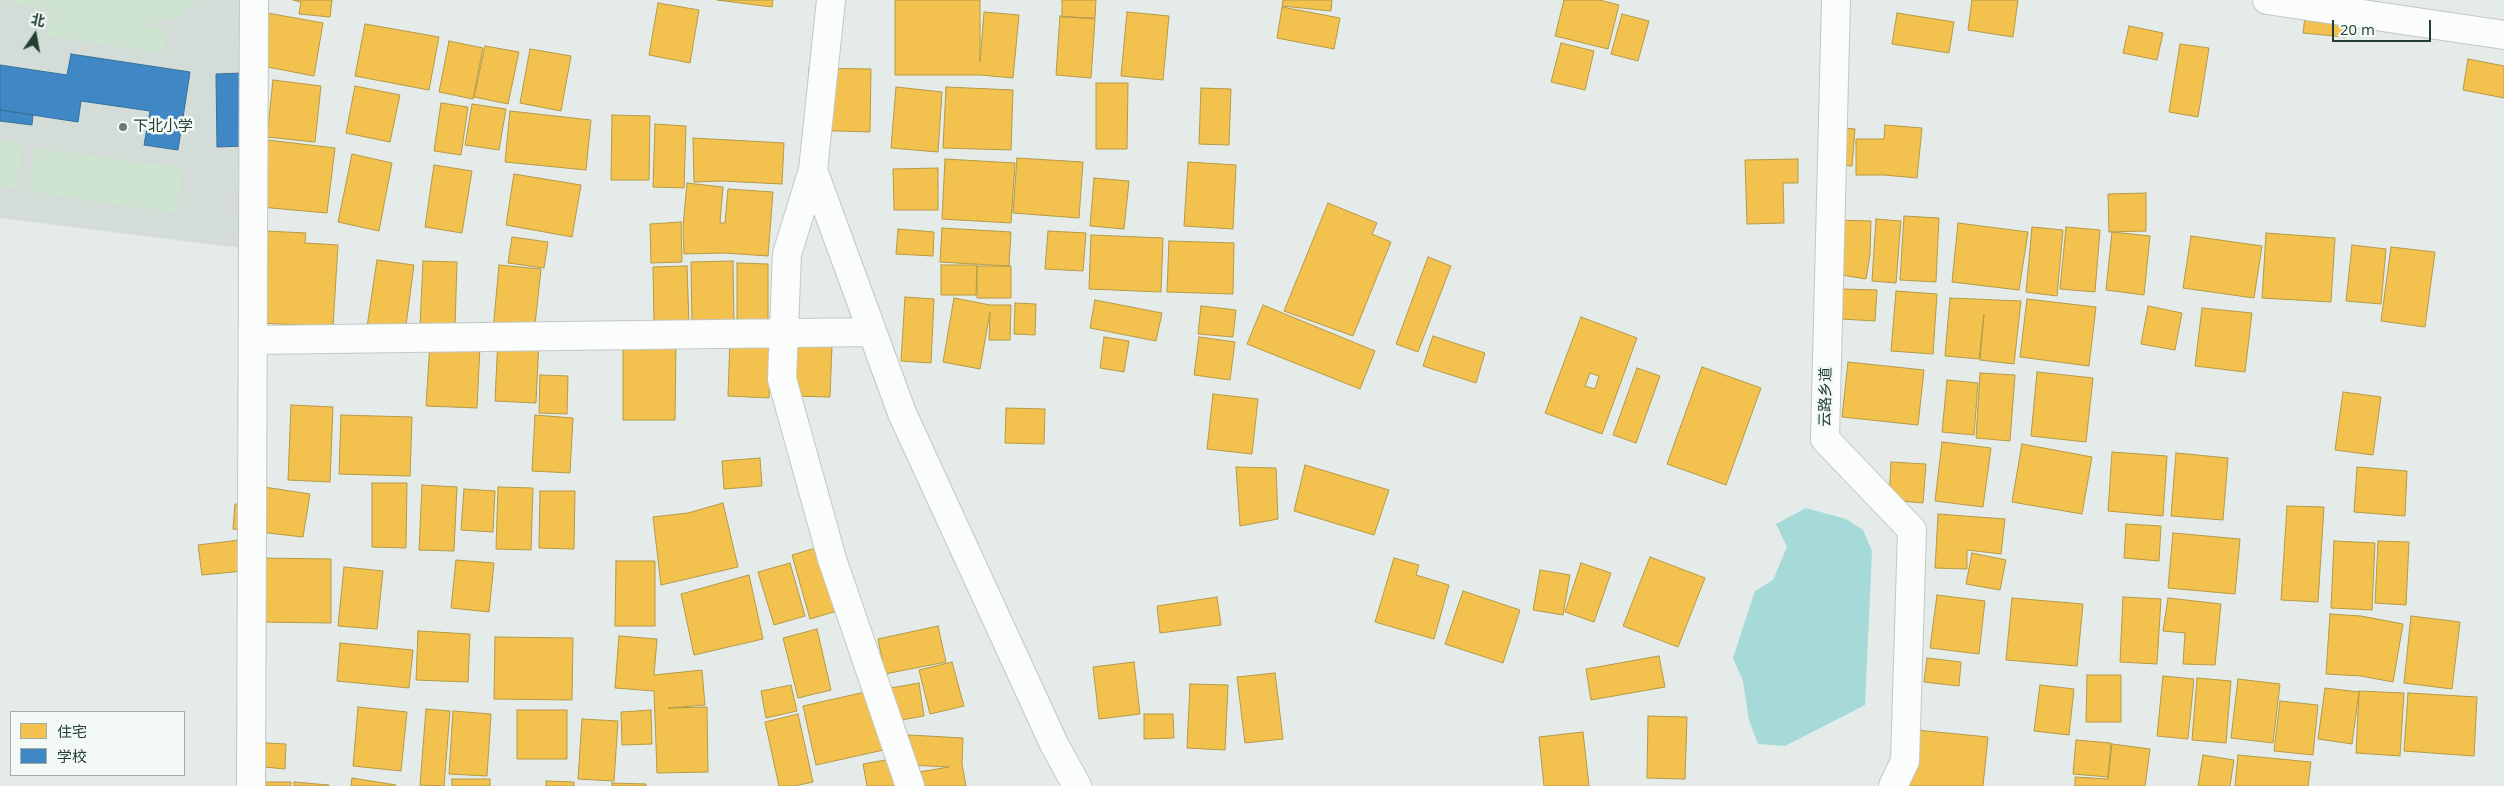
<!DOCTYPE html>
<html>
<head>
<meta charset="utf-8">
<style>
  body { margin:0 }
  #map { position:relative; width:2504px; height:786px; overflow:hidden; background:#e5ebe8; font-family:"Open Sans","Noto Sans SC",sans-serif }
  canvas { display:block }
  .legend { position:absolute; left:10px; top:711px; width:175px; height:65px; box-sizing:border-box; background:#f3f9f5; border:1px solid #9fafa7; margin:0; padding:6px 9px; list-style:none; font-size:15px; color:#223f32 }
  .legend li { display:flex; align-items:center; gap:10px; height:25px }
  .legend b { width:25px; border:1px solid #9fafa7 }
  .north { position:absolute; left:10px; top:10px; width:50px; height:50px; -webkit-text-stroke:4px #f3f9f5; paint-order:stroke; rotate:12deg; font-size:14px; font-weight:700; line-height:20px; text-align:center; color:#223f32 }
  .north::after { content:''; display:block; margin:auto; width:18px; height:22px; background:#223f32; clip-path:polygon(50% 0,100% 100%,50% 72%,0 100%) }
  .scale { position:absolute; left:2332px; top:20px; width:99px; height:22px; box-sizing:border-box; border:2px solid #223f32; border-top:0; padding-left:6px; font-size:15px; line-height:18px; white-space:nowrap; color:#223f32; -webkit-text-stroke:4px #f3f9f5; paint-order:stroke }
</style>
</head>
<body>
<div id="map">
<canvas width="2504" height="786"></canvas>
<ul class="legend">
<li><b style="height:14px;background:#f2c14e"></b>住宅</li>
<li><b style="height:14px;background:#3f88c5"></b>学校</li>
</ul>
<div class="north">北</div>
<div class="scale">20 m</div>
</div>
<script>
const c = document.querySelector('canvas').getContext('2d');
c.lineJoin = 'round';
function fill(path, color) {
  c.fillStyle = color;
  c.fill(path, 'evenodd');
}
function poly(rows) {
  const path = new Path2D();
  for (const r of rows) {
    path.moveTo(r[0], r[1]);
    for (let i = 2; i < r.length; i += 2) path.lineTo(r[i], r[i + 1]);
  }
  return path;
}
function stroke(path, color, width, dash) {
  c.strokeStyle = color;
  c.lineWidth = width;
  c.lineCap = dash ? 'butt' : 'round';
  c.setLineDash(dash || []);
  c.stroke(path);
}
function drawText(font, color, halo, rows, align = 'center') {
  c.font = font + ' "Open Sans","Noto Sans SC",sans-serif';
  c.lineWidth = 5;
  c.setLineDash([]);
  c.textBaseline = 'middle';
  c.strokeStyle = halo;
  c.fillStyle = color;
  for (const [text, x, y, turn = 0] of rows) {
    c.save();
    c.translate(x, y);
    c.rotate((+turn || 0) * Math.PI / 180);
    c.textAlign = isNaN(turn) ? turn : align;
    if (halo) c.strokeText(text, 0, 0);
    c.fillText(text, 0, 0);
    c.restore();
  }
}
fill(poly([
  [0,0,245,0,241,248,0,218]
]), '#d3dcd7');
fill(poly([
  [0,0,200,0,182,14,144,25,167,29,163,54,47,35,51,10],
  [0,141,22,144,16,188,0,186],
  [35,148,182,168,176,213,29,192]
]), '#cee4d1');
fill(poly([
  [1806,508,1846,519,1863,530,1872,551,1865,705,1785,746,1758,744,1749,720,1743,681,1733,658,1755,591,1773,580,1787,547,1776,524]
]), '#a5dad8');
const homes = poly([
  [293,0,332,0,330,17,299,14,301,2,293,0],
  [717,0,773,0,772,7,717,0],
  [895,0,980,0,980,62,984,12,1019,15,1013,78,980,75,895,75,895,0],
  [1062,0,1096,0,1095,18,1062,17,1062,0],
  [1283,0,1332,0,1331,11,1282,6,1283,0],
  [1564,0,1599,0,1619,5,1608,49,1555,36,1564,0],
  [1972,0,2018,0,2013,37,1968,30,1972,0],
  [2307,0,2349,0,2345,37,2303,33,2307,0],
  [658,3,699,10,690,63,649,55,658,3],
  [1282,7,1340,18,1334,49,1277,38,1282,7],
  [262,12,323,23,314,76,252,64,262,12],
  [1127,12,1169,16,1163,80,1121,76,1127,12],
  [1897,13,1954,22,1949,53,1892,44,1897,13],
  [1622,14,1649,21,1638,61,1611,54,1622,14],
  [1060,16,1095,19,1091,78,1056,75,1060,16],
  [365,24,439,37,429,90,355,76,365,24],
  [2129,26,2163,33,2157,60,2123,53,2129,26],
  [449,41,483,48,473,99,439,92,449,41],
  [1561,43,1594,51,1585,90,1551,82,1561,43],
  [2180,44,2209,48,2198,117,2169,112,2180,44],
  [485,46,519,52,508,104,474,97,485,46],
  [530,49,571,56,561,111,520,103,530,49],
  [2468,59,2504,66,2504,98,2463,90,2468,59],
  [809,68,871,69,870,132,807,130,809,68],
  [273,80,321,86,315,142,267,137,273,80],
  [1096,83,1128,83,1127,149,1096,149,1096,83],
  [355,86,400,95,390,142,346,133,355,86],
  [896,87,942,92,938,152,891,148,896,87],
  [946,87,1013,90,1011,150,943,148,946,87],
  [1201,88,1231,89,1229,145,1199,144,1201,88],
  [441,103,468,107,461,155,434,151,441,103],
  [472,104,506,109,499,150,465,145,472,104],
  [510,111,591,120,586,170,505,162,510,111],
  [612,115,650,116,649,180,611,180,612,115],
  [655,124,686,126,684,188,653,187,655,124],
  [1885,125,1922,128,1917,178,1884,175,1856,175,1856,139,1884,139,1885,125],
  [1821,126,1855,129,1852,166,1818,164,1821,126],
  [693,138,784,143,782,184,722,181,694,182,693,138],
  [267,140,335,148,327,213,260,207,267,140],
  [352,154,392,163,379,231,338,222,352,154],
  [1017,158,1083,162,1079,218,1013,213,1017,158],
  [945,159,1015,163,1011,223,942,219,945,159],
  [1798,159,1798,183,1783,183,1784,223,1747,224,1745,160,1798,159],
  [1188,162,1236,165,1233,229,1184,226,1188,162],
  [434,165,472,171,462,233,425,227,434,165],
  [938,168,938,210,894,210,893,169,938,168],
  [514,174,581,185,572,237,506,225,514,174],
  [1094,178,1129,181,1124,229,1090,226,1094,178],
  [687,183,723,187,720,223,725,223,728,189,773,192,768,256,724,253,684,254,683,227,687,183],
  [2146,193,2146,231,2109,232,2108,194,2146,193],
  [1328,203,1377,223,1372,234,1391,242,1353,336,1284,311,1328,203],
  [1904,216,1939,218,1936,282,1900,280,1904,216],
  [1876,219,1901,221,1896,283,1872,281,1876,219],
  [1836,220,1871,221,1870,255,1866,279,1835,274,1836,220],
  [681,222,682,262,651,263,650,224,681,222],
  [1958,223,2028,232,2019,290,1952,282,1958,223],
  [2032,227,2063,230,2057,296,2026,292,2032,227],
  [2066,227,2100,230,2095,292,2060,289,2066,227],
  [942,228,1011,232,1009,266,940,262,942,228],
  [898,229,934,232,933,256,896,254,898,229],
  [266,231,306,233,305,243,338,245,333,327,261,323,266,231],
  [1048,231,1086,233,1083,271,1045,269,1048,231],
  [2112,232,2150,236,2144,295,2106,290,2112,232],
  [2266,233,2335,238,2331,302,2262,298,2266,233],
  [1091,235,1163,238,1161,292,1089,289,1091,235],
  [2191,236,2262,246,2254,298,2183,288,2191,236],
  [512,237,548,242,544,268,508,263,512,237],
  [1169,241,1234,243,1233,294,1167,292,1169,241],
  [2352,245,2386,249,2381,304,2346,301,2352,245],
  [2391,247,2435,252,2425,327,2381,321,2391,247],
  [1428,257,1451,266,1418,352,1396,344,1428,257],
  [377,260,414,265,405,333,367,327,377,260],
  [423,261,457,262,455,328,420,326,423,261],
  [733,261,734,326,692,326,691,262,733,261],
  [737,263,768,264,768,324,737,325,737,263],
  [499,265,541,269,534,334,493,331,499,265],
  [941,265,977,265,976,295,941,295,941,265],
  [687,266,689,324,654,325,653,267,687,266],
  [977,266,1011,266,1011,298,977,298,977,266],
  [1842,289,1877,290,1875,321,1841,319,1842,289],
  [1896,291,1937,294,1933,354,1891,351,1896,291],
  [905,297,934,299,931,363,901,361,905,297],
  [954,298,990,305,1011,305,1010,340,989,340,990,312,980,369,943,362,954,298],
  [1950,298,2021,301,2014,364,1980,360,1984,314,1979,359,1945,356,1950,298],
  [2027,299,2096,307,2089,366,2020,357,2027,299],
  [1095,300,1162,313,1156,341,1090,328,1095,300],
  [1015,303,1036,304,1035,335,1014,334,1015,303],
  [1263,305,1375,351,1360,389,1247,344,1263,305],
  [1201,306,1236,310,1233,337,1198,334,1201,306],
  [2148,306,2182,313,2175,350,2141,344,2148,306],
  [2202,308,2252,313,2245,372,2195,366,2202,308],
  [1581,317,1637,338,1602,434,1545,413,1581,317],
  [1590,373,1599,376,1595,389,1585,386,1590,373],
  [1433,336,1485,353,1476,383,1423,366,1433,336],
  [498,337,539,339,536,403,495,401,498,337],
  [1104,337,1129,341,1124,372,1100,368,1104,337],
  [1199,337,1235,342,1230,380,1194,375,1199,337],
  [730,339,772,341,769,398,728,396,730,339],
  [623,341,676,342,675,420,623,420,623,341],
  [430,343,480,346,477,408,426,406,430,343],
  [793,344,832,345,830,397,791,396,793,344],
  [1848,362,1924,370,1918,425,1842,417,1848,362],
  [1702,367,1761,388,1726,485,1667,464,1702,367],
  [1637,368,1660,376,1636,443,1613,435,1637,368],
  [2037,372,2093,378,2086,442,2031,436,2037,372],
  [1980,373,2015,375,2010,441,1976,438,1980,373],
  [540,375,568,376,567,414,539,413,540,375],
  [1947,380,1978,383,1974,435,1942,432,1947,380],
  [2343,392,2381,397,2373,455,2335,450,2343,392],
  [1213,394,1258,399,1252,454,1207,449,1213,394],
  [291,405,333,407,330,482,288,480,291,405],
  [1006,408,1045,409,1044,444,1005,443,1006,408],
  [341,415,412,417,410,476,339,474,341,415],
  [535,415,573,418,570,473,532,471,535,415],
  [1942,442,1991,448,1983,507,1935,501,1942,442],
  [2022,444,2092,457,2082,514,2012,502,2022,444],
  [2112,452,2167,456,2163,516,2108,511,2112,452],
  [2176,453,2228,458,2223,520,2171,516,2176,453],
  [760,458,762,486,724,489,722,461,760,458],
  [1891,462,1926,464,1923,503,1889,500,1891,462],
  [1305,465,1389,490,1374,535,1294,511,1305,465],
  [1236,467,1276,468,1278,519,1240,526,1236,467],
  [2357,467,2407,471,2405,516,2354,512,2357,467],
  [372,483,407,483,406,548,372,547,372,483],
  [422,485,457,487,454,551,419,550,422,485],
  [264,487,310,494,303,537,233,529,235,504,261,506,264,487],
  [498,487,533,488,531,550,496,549,498,487],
  [464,489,495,491,493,532,461,530,464,489],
  [540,491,575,491,574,549,539,548,540,491],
  [723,503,738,567,661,585,653,517,688,513,723,503],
  [2287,506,2324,507,2318,602,2281,600,2287,506],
  [1938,514,2005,519,2001,554,1967,550,1967,569,1935,568,1938,514],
  [2126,524,2161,526,2159,561,2124,558,2126,524],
  [2173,533,2240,539,2235,594,2168,588,2173,533],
  [240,540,243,571,202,575,198,545,240,540],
  [2334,541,2375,543,2372,610,2331,608,2334,541],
  [2378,541,2409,542,2406,605,2375,603,2378,541],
  [826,545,844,609,810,619,792,555,826,545],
  [1972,553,2006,560,2000,590,1966,584,1972,553],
  [1650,557,1705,578,1678,647,1623,626,1650,557],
  [260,558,331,559,331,623,259,622,260,558],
  [1394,558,1419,565,1416,575,1449,585,1434,639,1375,622,1394,558],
  [456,560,494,563,489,612,451,608,456,560],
  [616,561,655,561,655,626,615,626,616,561],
  [790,563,805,616,774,625,758,572,790,563],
  [1581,563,1611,573,1594,622,1565,612,1581,563],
  [344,567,383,571,377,629,338,626,344,567],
  [1540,570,1570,575,1563,615,1533,610,1540,570],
  [749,575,763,639,694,655,681,594,749,575],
  [1463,591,1520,610,1503,663,1445,644,1463,591],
  [1937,595,1985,601,1979,654,1930,648,1937,595],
  [1217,597,1221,625,1160,633,1157,606,1217,597],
  [2123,597,2161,599,2157,664,2120,662,2123,597],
  [2012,598,2083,604,2077,666,2006,660,2012,598],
  [2168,598,2221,604,2215,665,2183,664,2185,633,2163,631,2168,598],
  [2330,614,2361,616,2403,624,2393,682,2361,676,2326,674,2330,614],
  [2411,616,2460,622,2452,689,2404,683,2411,616],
  [938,626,946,662,885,674,878,639,938,626],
  [817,629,831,690,798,698,783,638,817,629],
  [418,631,470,634,468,682,416,680,418,631],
  [619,636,657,639,654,675,702,670,705,705,668,708,707,707,708,772,657,773,654,691,615,688,619,636],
  [495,637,573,638,572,700,494,699,495,637],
  [340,643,413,650,409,688,337,681,340,643],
  [1659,656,1665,687,1591,700,1586,669,1659,656],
  [1927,658,1961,662,1959,686,1924,682,1927,658],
  [952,662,964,706,930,714,919,670,952,662],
  [1134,662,1140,714,1099,719,1093,667,1134,662],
  [1275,673,1283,739,1245,743,1237,677,1275,673],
  [2087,675,2121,675,2121,722,2086,722,2087,675],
  [2163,676,2194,679,2188,739,2157,736,2163,676],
  [2197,678,2231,681,2226,743,2192,740,2197,678],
  [2238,679,2280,684,2273,743,2231,738,2238,679],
  [919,683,924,716,890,722,885,689,919,683],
  [1190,684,1228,685,1225,750,1187,748,1190,684],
  [791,685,797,711,766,718,761,691,791,685],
  [2040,685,2074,689,2069,735,2034,731,2040,685],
  [2325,688,2359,692,2352,744,2318,739,2325,688],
  [874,690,888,749,816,765,803,706,874,690],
  [2359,691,2404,693,2400,756,2356,753,2359,691],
  [2408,693,2477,697,2474,756,2404,751,2408,693],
  [2280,701,2318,705,2313,755,2274,751,2280,701],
  [358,707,407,712,401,771,353,766,358,707],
  [426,709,450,711,444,786,420,785,426,709],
  [517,710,567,710,567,759,517,759,517,710],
  [651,710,652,744,622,745,621,712,651,710],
  [453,711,491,714,487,776,449,774,453,711],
  [798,714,813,782,794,786,779,786,765,722,798,714],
  [1144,714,1173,714,1174,738,1144,739,1144,714],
  [1648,716,1687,717,1685,779,1647,778,1648,716],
  [582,719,618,721,614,781,578,779,582,719],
  [1916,730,1988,737,1983,786,1910,786,1916,730],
  [1583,732,1589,786,1544,786,1539,737,1583,732],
  [909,735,963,738,962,764,966,786,915,786,913,773,949,767,908,765,909,735],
  [2076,740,2111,743,2108,777,2073,774,2076,740],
  [266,743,286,744,285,769,264,767,266,743],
  [2112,744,2150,749,2145,786,2075,786,2075,777,2108,779,2112,744],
  [2203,755,2234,760,2230,786,2198,786,2203,755],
  [2238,755,2311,762,2308,786,2235,786,2238,755],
  [897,758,903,786,867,786,863,764,897,758],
  [352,778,396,785,396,786,351,786,352,778],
  [452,779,490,779,490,786,452,786,452,779],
  [546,781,574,782,574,786,546,786,546,781],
  [265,782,291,782,291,786,264,786,265,782],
  [294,782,329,785,329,786,294,786,294,782],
  [612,783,646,784,646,786,612,786,612,783]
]);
fill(homes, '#f2c14e');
stroke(homes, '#b49a46', 1);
const schools = poly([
  [71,54,190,72,178,150,144,145,150,111,81,101,78,122,0,110,0,65,67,75,71,54],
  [243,73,245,146,217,147,216,74,243,73],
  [0,110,33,115,32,125,0,121,0,110]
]);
fill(schools, '#3f88c5');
stroke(schools, '#367299', 1);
const minor = poly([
  [831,0,813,170,902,413,1054,744,1077,786],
  [1836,0,1825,439,1912,530,1905,761,1893,786],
  [2267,0,2504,35],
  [813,170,787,254,782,379,832,559,910,786],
  [253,340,872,332],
  [251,786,254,0]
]);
stroke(minor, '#c2c8c5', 30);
stroke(minor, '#fbfcfc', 28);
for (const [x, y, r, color] of [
  [123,127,5,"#667b72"]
]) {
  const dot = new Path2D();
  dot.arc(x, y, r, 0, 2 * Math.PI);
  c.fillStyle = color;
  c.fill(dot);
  stroke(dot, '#f3f9f5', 2);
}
drawText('15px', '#223f32', '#f3f9f5', [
  ["下北小学",133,127]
], 'left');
drawText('15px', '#223f32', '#f3f9f5', [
  ["云路乡道",1826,397,-89]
]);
</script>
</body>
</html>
